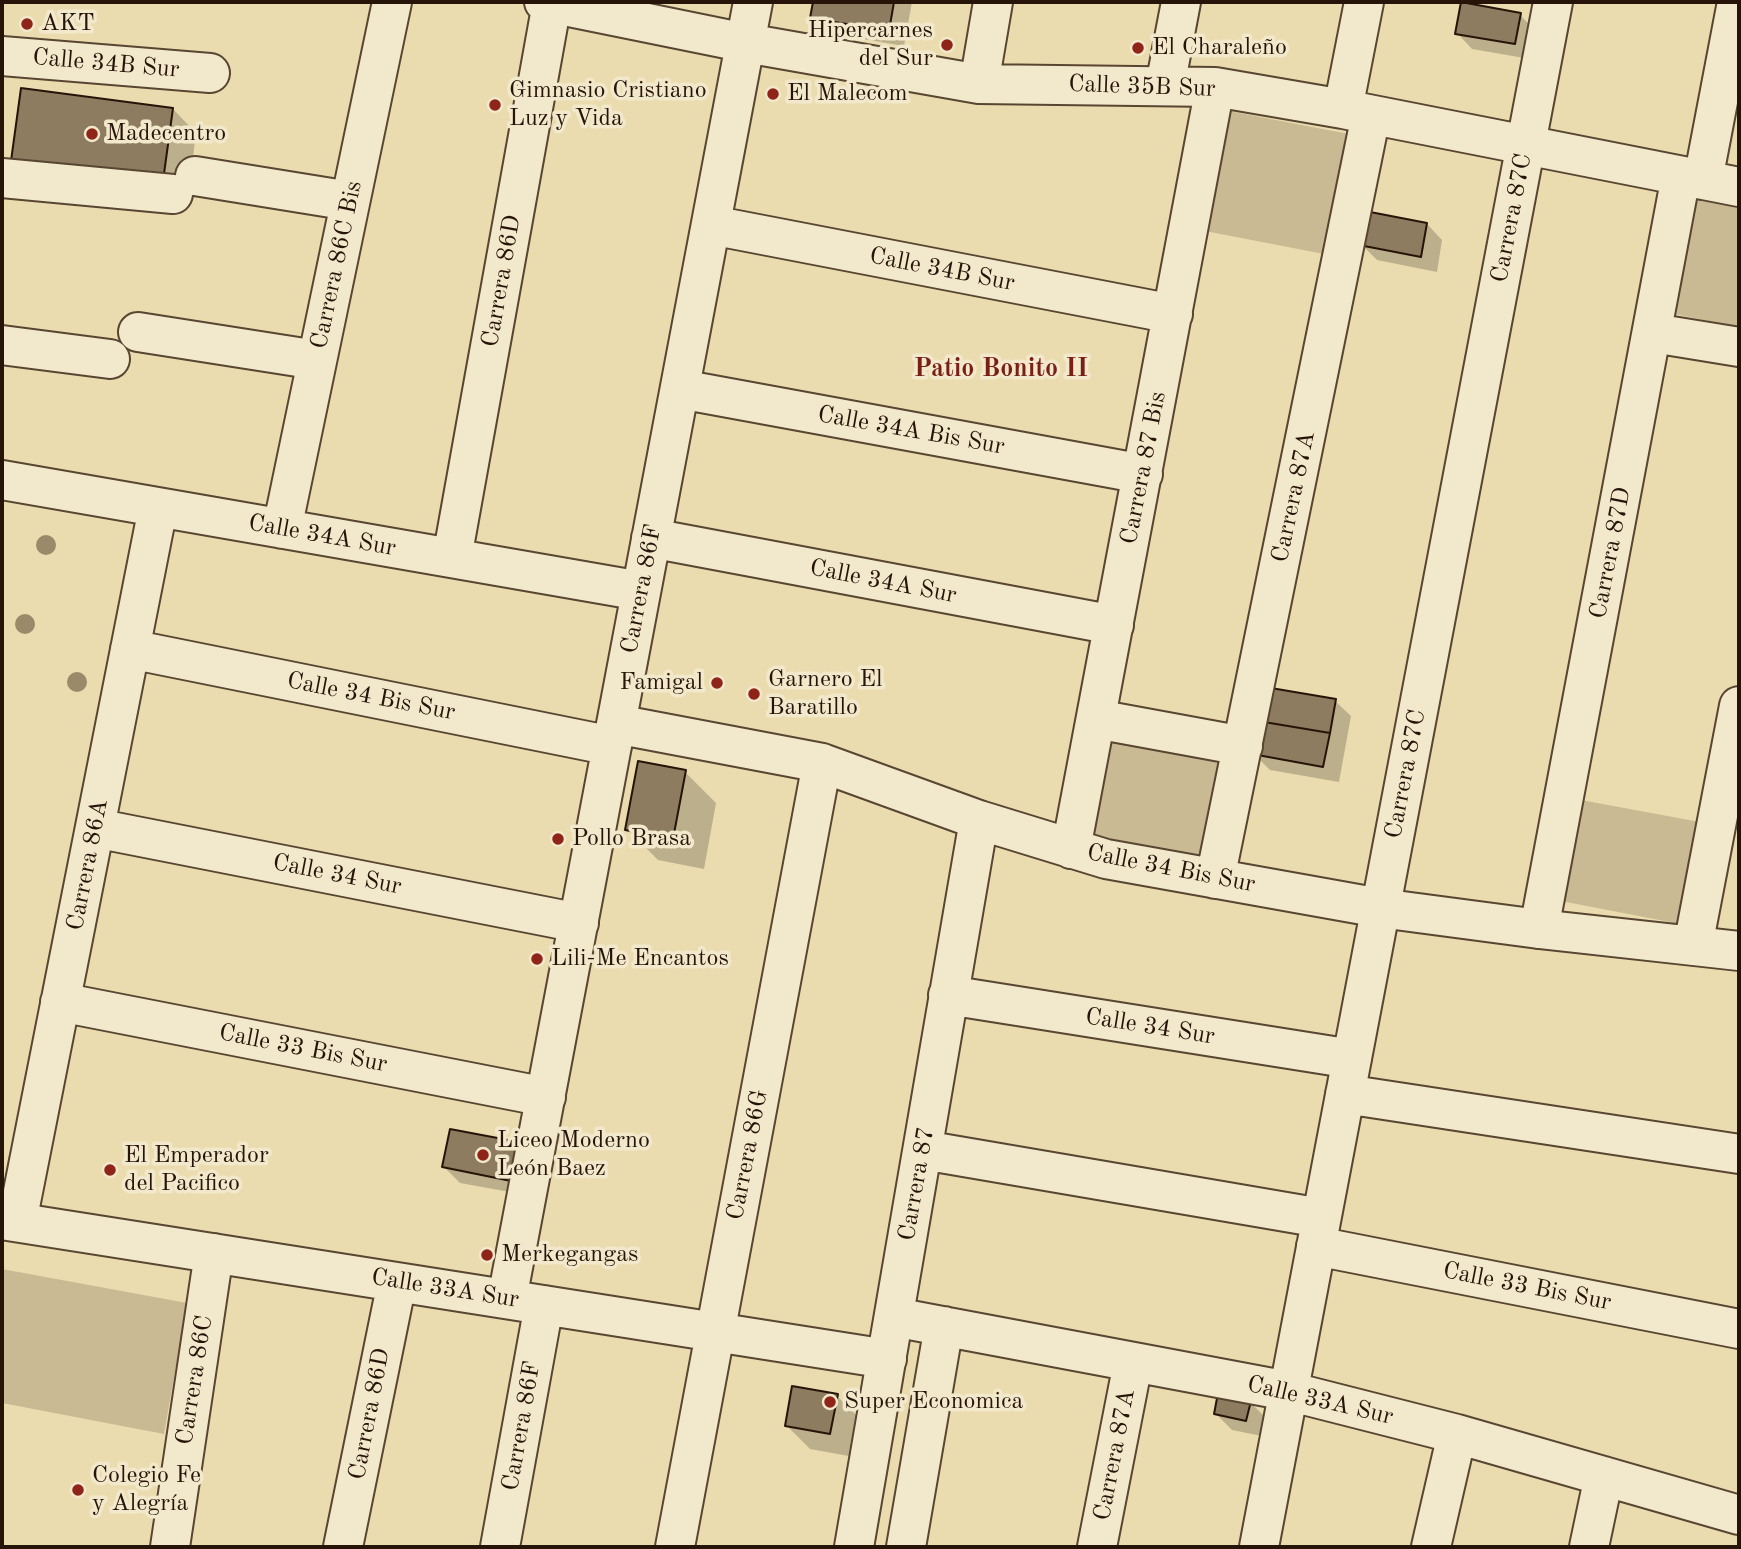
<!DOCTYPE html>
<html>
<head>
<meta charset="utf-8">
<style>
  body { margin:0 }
  #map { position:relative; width:1741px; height:1549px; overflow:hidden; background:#ebdcaf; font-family:"Old Standard TT",serif }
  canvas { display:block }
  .frame { position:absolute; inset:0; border:4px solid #271409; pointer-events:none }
</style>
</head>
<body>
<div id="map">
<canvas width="1741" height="1549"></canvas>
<div class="frame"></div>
</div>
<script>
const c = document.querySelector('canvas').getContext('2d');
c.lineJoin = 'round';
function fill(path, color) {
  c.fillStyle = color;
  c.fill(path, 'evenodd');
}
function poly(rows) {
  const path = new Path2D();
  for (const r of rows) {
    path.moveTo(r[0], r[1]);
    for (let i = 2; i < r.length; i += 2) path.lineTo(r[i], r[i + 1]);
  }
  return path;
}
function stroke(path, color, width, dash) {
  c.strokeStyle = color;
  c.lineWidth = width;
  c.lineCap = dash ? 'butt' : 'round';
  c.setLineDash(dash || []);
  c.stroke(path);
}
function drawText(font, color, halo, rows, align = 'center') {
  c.font = font + ' "Old Standard TT",serif';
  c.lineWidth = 7;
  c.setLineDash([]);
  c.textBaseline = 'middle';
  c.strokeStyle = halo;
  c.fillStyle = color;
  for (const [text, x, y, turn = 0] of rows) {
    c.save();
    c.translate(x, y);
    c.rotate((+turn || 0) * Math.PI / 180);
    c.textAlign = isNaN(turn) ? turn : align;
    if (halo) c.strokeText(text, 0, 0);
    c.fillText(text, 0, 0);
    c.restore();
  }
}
fill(poly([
  [1229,111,1354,135,1329,255,1205,231],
  [1693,194,1739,203,1739,327,1669,313],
  [1104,734,1223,756,1204,858,1084,835],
  [1581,800,1700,822,1680,924,1561,901],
  [2,1269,187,1303,164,1434,2,1403]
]), '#caba93');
fill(poly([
  [815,2,912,2,904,46,828,33,812,18],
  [1520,15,1536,31,1530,59,1472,49,1457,33],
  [173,109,196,133,187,204,37,184],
  [1427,224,1442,240,1437,272,1377,260,1361,244],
  [1335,701,1351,716,1339,782,1270,770,1254,754],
  [685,772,716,803,704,869,658,860,627,829],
  [451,1131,532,1196,460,1183,444,1167],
  [837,1396,861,1420,854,1457,810,1449,786,1425],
  [1250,1402,1266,1418,1262,1436,1232,1430,1216,1414]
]), '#0003');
const building = poly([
  [813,2,894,2,889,31,810,18,813,2],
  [1461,2,1521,13,1515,44,1455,34,1461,2],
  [21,88,173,108,163,181,11,161,21,88],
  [1365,211,1427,223,1421,257,1359,245,1365,211],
  [1265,687,1336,699,1330,733,1258,721,1265,687],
  [1258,721,1330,733,1323,767,1252,754,1258,721],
  [638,761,686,770,673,839,625,830,638,761],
  [450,1129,524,1143,516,1182,442,1167,450,1129],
  [792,1386,838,1394,830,1434,785,1426,792,1386],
  [1218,1393,1251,1401,1246,1421,1214,1414,1218,1393]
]);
fill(building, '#8d7c5f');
stroke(building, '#271409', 2);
const minor = poly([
  [544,2,746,43,979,84,1215,87,1343,109,1739,187],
  [2,56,210,73],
  [979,84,993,2],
  [1165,86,1181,2],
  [1343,109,1364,2],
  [195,176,350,201],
  [2,178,173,194],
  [1703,180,1737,2],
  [711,225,1173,314],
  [138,332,317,360],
  [1653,333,1739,347],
  [2,345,110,359],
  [680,389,1143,474],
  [2,480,641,591],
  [282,529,392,2],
  [651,538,1114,625],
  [452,558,552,3],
  [130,649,612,746],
  [1096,719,1243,746],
  [616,724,822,763,979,820,1106,859,1380,908,1539,929,1739,951],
  [95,828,579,923],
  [1071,849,1215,87],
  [1215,879,1371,115],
  [1539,929,1681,176],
  [1693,946,1739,706],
  [948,995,1352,1059],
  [60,1002,546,1097],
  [1345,1094,1739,1154],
  [923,1150,1321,1218],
  [2,1220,887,1359],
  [17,1222,158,508],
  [1316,1246,1739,1329],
  [507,1299,753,2],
  [894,1317,1288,1391,1457,1434,1739,1515],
  [170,1547,214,1253],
  [343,1547,397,1282],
  [500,1547,544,1305],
  [675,1547,822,763],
  [854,1547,979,820],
  [906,1547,944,1326],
  [1097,1547,1133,1363],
  [1259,1547,1553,2],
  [1431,1547,1457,1434],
  [1589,1547,1604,1476]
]);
stroke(minor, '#584632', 42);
stroke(minor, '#f2e8cb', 38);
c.fillStyle = '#9a8a6a';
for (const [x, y] of [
  [46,545],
  [25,624],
  [77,682]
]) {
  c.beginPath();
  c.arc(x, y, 10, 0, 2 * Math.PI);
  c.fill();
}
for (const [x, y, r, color] of [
  [27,24,7,"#8f2418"],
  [947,45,7,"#8f2418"],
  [1138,48,7,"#8f2418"],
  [773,94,7,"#8f2418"],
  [495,105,7,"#8f2418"],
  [92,134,7,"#8f2418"],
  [717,683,7,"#8f2418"],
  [754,694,7,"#8f2418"],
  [558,839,7,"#8f2418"],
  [537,959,7,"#8f2418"],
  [483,1155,7,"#8f2418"],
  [110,1170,7,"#8f2418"],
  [487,1255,7,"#8f2418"],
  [830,1402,7,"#8f2418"],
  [78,1490,7,"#8f2418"]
]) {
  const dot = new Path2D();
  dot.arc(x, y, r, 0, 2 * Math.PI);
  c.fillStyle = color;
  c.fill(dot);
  stroke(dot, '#f2e8cb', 2.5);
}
drawText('24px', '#271409', '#f2e8cb', [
  ["AKT",41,24],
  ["Hipercarnes",933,31,"right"],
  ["del Sur",933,59,"right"],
  ["El Charaleño",1152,48],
  ["Gimnasio Cristiano",509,91],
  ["Luz y Vida",509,119],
  ["El Malecom",787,94],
  ["Madecentro",106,134],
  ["Garnero El",768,680],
  ["Baratillo",768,708],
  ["Famigal",703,683,"right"],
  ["Pollo Brasa",572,839],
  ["Lili-Me Encantos",551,959],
  ["Liceo Moderno",497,1141],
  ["León Baez",497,1169],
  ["El Emperador",124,1156],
  ["del Pacifico",124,1184],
  ["Merkegangas",501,1255],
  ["Super Economica",844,1402],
  ["Colegio Fe",92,1476],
  ["y Alegría",92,1504]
], 'left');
drawText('24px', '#271409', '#f2e8cb', [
  ["Calle 34B Sur",106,64,5],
  ["Calle 35B Sur",1142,87,2],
  ["Carrera 87C",1512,218,-79],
  ["Carrera 86C Bis",337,265,-78],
  ["Calle 34B Sur",942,270,11],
  ["Carrera 86D",502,281,-80],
  ["Calle 34A Bis Sur",911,431,10],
  ["Carrera 87 Bis",1144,468,-79],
  ["Carrera 87A",1294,497,-78],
  ["Calle 34A Sur",322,536,10],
  ["Carrera 87D",1611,553,-79],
  ["Calle 34A Sur",883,582,11],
  ["Carrera 86F",642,589,-79],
  ["Calle 34 Bis Sur",371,697,11],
  ["Carrera 87C",1406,774,-79],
  ["Carrera 86A",88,865,-79],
  ["Calle 34 Bis Sur",1171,869,11],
  ["Calle 34 Sur",337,875,11],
  ["Calle 34 Sur",1150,1027,9],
  ["Calle 33 Bis Sur",303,1049,11],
  ["Carrera 86G",748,1155,-79],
  ["Carrera 87",917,1184,-80],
  ["Calle 33 Bis Sur",1527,1287,11],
  ["Calle 33A Sur",445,1289,9],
  ["Carrera 86C",195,1380,-81],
  ["Calle 33A Sur",1320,1401,13],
  ["Carrera 86D",370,1414,-79],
  ["Carrera 86F",522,1426,-80],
  ["Carrera 87A",1115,1455,-79]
]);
drawText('bold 26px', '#7a1f14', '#f2e8cb', [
  ["Patio Bonito II",1001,369]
]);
</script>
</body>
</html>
